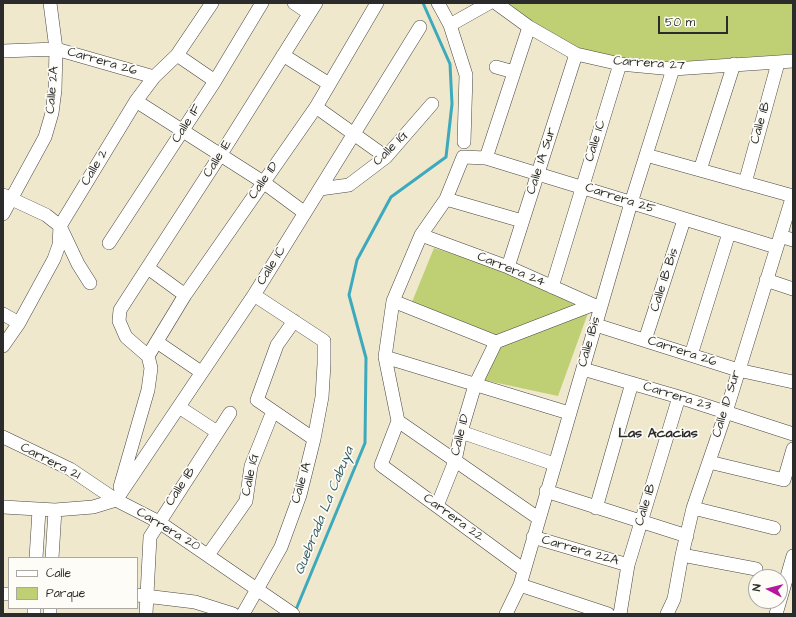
<!DOCTYPE html>
<html>
<head>
<meta charset="utf-8">
<style>
  body { margin:0 }
  #map { position:relative; width:796px; height:617px; overflow:hidden; background:#efe8cd; font-family:"Architects Daughter",sans-serif }
  canvas { display:block }
  .frame { position:absolute; inset:0; border:4px solid #2b2b2b; pointer-events:none }
  .legend { position:absolute; left:8px; top:557px; width:130px; height:52px; box-sizing:border-box; background:#fdfcf7; border:1px solid #a9a8a5; margin:0; padding:5px 7px; list-style:none; font-size:12px; color:#2b2b2b }
  .legend li { display:flex; align-items:center; gap:8px; height:20px }
  .legend b { width:20px; border:1px solid #a9a8a5 }
  .north { position:absolute; left:748px; top:569px; width:40px; height:40px; box-sizing:border-box; background:#fdfcf7; border:1px solid #a9a8a5; border-radius:50%; rotate:277deg; font-size:11px; font-weight:700; line-height:16px; text-align:center; color:#2b2b2b }
  .north::after { content:''; display:block; margin:auto; width:14px; height:18px; background:#b5179e; clip-path:polygon(50% 0,100% 100%,50% 72%,0 100%) }
  .scale { position:absolute; left:658px; top:16px; width:70px; height:18px; box-sizing:border-box; border:2px solid #2b2b2b; border-top:0; padding-left:5px; font-size:12px; line-height:14px; white-space:nowrap; color:#2b2b2b; -webkit-text-stroke:3px #fdfcf7; paint-order:stroke }
</style>
</head>
<body>
<div id="map">
<canvas width="796" height="617"></canvas>
<div class="frame"></div>
<ul class="legend">
<li><b style="height:5px;background:#fff"></b>Calle</li>
<li><b style="height:11px;background:#bed073"></b>Parque</li>
</ul>
<div class="north">N</div>
<div class="scale">50 m</div>
</div>
<script>
const c = document.querySelector('canvas').getContext('2d');
c.lineJoin = 'round';
function fill(path, color) {
  c.fillStyle = color;
  c.fill(path, 'evenodd');
}
function poly(rows) {
  const path = new Path2D();
  for (const r of rows) {
    path.moveTo(r[0], r[1]);
    for (let i = 2; i < r.length; i += 2) path.lineTo(r[i], r[i + 1]);
  }
  return path;
}
function stroke(path, color, width, dash) {
  c.strokeStyle = color;
  c.lineWidth = width;
  c.lineCap = dash ? 'butt' : 'round';
  c.setLineDash(dash || []);
  c.stroke(path);
}
function drawText(font, color, halo, rows, align = 'center') {
  c.font = font + ' "Architects Daughter",sans-serif';
  c.lineWidth = 3.5;
  c.setLineDash([]);
  c.textBaseline = 'middle';
  c.strokeStyle = halo;
  c.fillStyle = color;
  for (const [text, x, y, turn = 0] of rows) {
    c.save();
    c.translate(x, y);
    c.rotate((+turn || 0) * Math.PI / 180);
    c.textAlign = isNaN(turn) ? turn : align;
    if (halo) c.strokeText(text, 0, 0);
    c.fillText(text, 0, 0);
    c.restore();
  }
}
fill(poly([
  [508,3,793,3,793,54,674,62,622,58,579,48,533,22],
  [434,248,508,272,549,290,588,313,558,396,479,379,504,340,412,302]
]), '#bed073');
stroke(poly([
  [295,612,365,443,366,358,349,295,357,260,391,197,446,157,452,104,450,64,423,3]
]), '#3da9bc', 3);
const minor = poly([
  [294,3,309,13],
  [438,3,450,25,466,75,464,142],
  [496,3,529,27,576,54,620,64,673,69,793,61],
  [450,25,489,3],
  [3,51,56,49,154,77],
  [177,55,215,81],
  [283,55,329,84],
  [496,67,514,72],
  [136,101,263,182,305,213],
  [316,107,386,157],
  [646,155,793,196],
  [486,158,529,27],
  [700,170,734,64],
  [745,183,778,63],
  [320,189,349,185,386,157,432,104],
  [3,195,46,215,60,226,78,264,90,283],
  [446,199,522,221],
  [3,214,45,137,52,113,55,90,56,49,50,3],
  [421,235,508,267,600,308],
  [780,236,793,240],
  [109,243,215,81,262,3],
  [508,267,576,54],
  [148,268,185,295],
  [766,280,793,289],
  [552,287,620,64],
  [393,301,496,342],
  [3,314,19,323],
  [294,321,277,345,257,400,314,439],
  [596,325,738,370,793,382],
  [645,340,684,220],
  [157,342,201,372],
  [496,342,592,305],
  [3,346,19,323,54,259,59,245,60,226,136,101,154,77,177,55,212,3],
  [691,355,729,233],
  [148,356,126,337,119,321,120,310,221,154,316,3],
  [148,356,185,295,316,107,377,3],
  [385,357,569,413],
  [583,369,679,397,793,434],
  [179,407,217,432],
  [398,421,538,518],
  [461,432,554,464],
  [3,437,70,469,116,500,159,522,293,614],
  [709,462,784,480,793,449],
  [120,487,148,390,151,368,148,356],
  [546,491,687,536],
  [116,500,254,295,420,27],
  [437,506,455,461,461,432,475,385,496,342],
  [3,507,55,510,93,507,116,500],
  [596,508,632,383],
  [693,508,774,528],
  [533,537,628,565],
  [208,555,246,501,251,466,273,411],
  [682,555,756,569],
  [36,558,39,510],
  [52,558,55,510],
  [524,570,381,465,398,421,385,357,393,301,421,235,446,199,463,157,486,158,776,247],
  [520,585,608,614],
  [3,594,9,594],
  [137,595,195,602,233,614],
  [34,614,34,608],
  [50,614,50,608],
  [146,614,150,537,230,413],
  [243,614,281,547,300,495,314,439,322,397,324,364,324,341,254,295],
  [506,614,520,585,631,203,673,69],
  [620,614,628,565,679,397],
  [667,614,674,599,682,555,693,508,726,412,793,195],
  [776,614,793,556]
]);
stroke(minor, '#484743', 14);
stroke(minor, '#fff', 13);
drawText('13px', '#2b2b2b', '#fdfcf7', [
  ["Carrera 26",102,62,16],
  ["Carrera 27",649,64,4],
  ["Calle 2A",53,90,-85],
  ["Calle 1B",761,123,-74],
  ["Calle 1F",187,124,-57],
  ["Calle 1C",596,141,-73],
  ["Calle 1G",391,149,-45],
  ["Calle 1E",218,159,-58],
  ["Calle 1A Sur",542,161,-72],
  ["Calle 2",95,168,-59],
  ["Calle 1D",264,181,-55],
  ["Carrera 25",620,199,18],
  ["Calle 1C",272,266,-58],
  ["Carrera 24",511,270,22],
  ["Calle 1B Bis",665,280,-72],
  ["Calle 1Bis",590,342,-74],
  ["Carrera 26",682,352,18],
  ["Carrera 23",677,397,17],
  ["Calle 1D Sur",727,404,-73],
  ["Calle 1D",461,435,-76],
  ["Carrera 21",50,462,27],
  ["Calle 1G",251,475,-78],
  ["Calle 1A",302,483,-74],
  ["Calle 1B",181,487,-57],
  ["Calle 1B",646,505,-73],
  ["Carrera 22",453,518,36],
  ["Carrera 20",168,530,31],
  ["Carrera 22A",580,551,16]
]);
drawText('bold 14px', '#2b2b2b', '#fdfcf7', [
  ["Las Acacias",658,434]
]);
drawText('italic 14px', '#325d65', '#fdfcf7', [
  ["Quebrada La Cabuya",325,511,-68]
]);
</script>
</body>
</html>
